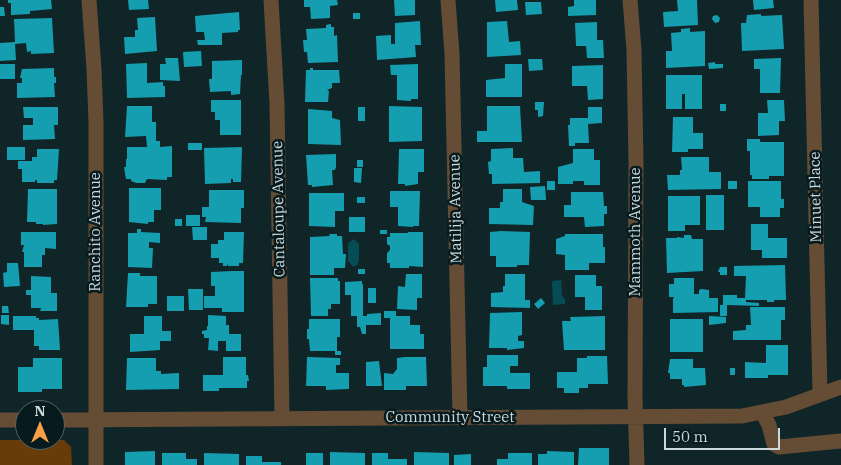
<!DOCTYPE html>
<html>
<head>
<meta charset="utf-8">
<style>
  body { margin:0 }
  #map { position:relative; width:841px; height:465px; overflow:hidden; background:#102528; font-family:"IBM Plex Serif",serif }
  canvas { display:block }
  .north { position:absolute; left:15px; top:400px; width:50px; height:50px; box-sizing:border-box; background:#071b1e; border:1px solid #566769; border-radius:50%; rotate:0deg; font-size:14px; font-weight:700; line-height:20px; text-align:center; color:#ccd8da }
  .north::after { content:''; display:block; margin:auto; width:18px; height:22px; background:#f7a149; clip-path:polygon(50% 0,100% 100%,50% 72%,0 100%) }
  .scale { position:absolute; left:664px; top:428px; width:116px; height:22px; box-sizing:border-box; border:2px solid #ccd8da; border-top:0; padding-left:6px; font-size:15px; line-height:18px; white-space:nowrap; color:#ccd8da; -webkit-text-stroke:4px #071b1e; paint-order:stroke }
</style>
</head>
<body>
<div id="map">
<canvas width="841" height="465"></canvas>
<div class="north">N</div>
<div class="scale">50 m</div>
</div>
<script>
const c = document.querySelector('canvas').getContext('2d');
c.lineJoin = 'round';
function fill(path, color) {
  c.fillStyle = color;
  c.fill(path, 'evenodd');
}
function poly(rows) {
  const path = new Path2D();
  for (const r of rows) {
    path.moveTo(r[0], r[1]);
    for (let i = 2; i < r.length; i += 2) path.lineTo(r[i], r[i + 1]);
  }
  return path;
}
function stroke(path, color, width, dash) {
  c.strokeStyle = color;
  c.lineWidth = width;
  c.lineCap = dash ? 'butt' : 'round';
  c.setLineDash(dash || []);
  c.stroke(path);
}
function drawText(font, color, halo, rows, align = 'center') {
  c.font = font + ' "IBM Plex Serif",serif';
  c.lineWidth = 5;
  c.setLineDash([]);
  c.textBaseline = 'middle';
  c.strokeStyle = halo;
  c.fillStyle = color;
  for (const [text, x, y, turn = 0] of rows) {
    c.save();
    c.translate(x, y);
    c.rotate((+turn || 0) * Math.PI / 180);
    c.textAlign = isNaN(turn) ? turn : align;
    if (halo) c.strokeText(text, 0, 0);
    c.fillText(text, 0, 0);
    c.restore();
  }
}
fill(poly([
  [0,440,64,440,71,447,72,465,0,465]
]), '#683c09');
fill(poly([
  [354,239,359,244,359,260,357,265,353,267,348,261,348,243],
  [561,280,562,296,565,299,565,304,553,305,552,281]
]), '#054c55');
fill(poly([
  [8,0,51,0,52,9,30,11,30,14,11,15,11,3,8,3],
  [128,0,148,0,149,9,129,10],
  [304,0,337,0,338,5,330,6,330,18,311,19,310,7,304,7],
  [394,0,415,0,415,15,395,16],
  [495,0,517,0,518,10,496,12],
  [574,0,596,0,596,15,568,16,568,7,574,6],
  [677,0,697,0,698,25,664,27,663,12,678,11],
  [753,0,773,0,774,8,754,10],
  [525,2,541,2,542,14,526,15],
  [0,7,4,7,5,16,0,16],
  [239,12,240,30,238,30,238,32,222,33,222,45,198,45,197,40,205,40,204,32,196,32,195,16],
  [353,13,360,13,360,19,353,19],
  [761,14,761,16,782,15,784,49,742,51,741,23,746,23,747,15],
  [717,15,720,18,719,22,715,23,712,19,713,16],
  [155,17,157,51,125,54,124,37,135,37,135,30,138,30,137,18],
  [52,18,54,53,31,54,31,51,27,52,26,43,15,44,16,60,0,61,0,43,15,42,14,19],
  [420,21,421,45,415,45,416,57,377,60,376,36,391,35,391,44,395,44,395,23],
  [507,21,509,42,520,41,521,55,487,57,487,22],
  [597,22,597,40,603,40,604,58,587,58,586,46,576,46,575,23],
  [331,24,331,27,334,27,334,36,337,35,338,62,308,63,307,52,304,52,303,40,307,40,306,29,326,28,326,25],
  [690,28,690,32,705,31,705,66,666,68,666,51,672,51,671,33,681,32,681,29],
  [201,51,202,66,184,67,183,52],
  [165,58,178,58,180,81,160,80,160,64,166,64],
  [781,58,780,93,760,93,760,69,754,69,754,59],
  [528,59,542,59,543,70,529,71],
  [242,60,242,75,241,75,240,94,231,95,231,91,210,92,209,79,212,79,212,61],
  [715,62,715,64,723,64,723,68,709,69,708,63],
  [147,63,147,83,163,82,163,86,165,86,165,97,127,98,126,64],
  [0,64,15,64,15,79,0,79],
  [418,64,418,99,411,99,411,101,397,100,397,75,391,75,390,65],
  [505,64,522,64,522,97,486,97,486,80,505,78],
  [603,65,603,99,588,100,587,86,572,86,572,66],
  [54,68,54,77,56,77,56,83,54,83,55,97,17,98,17,83,22,83,22,78,20,78,22,69],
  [310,68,313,68,313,70,339,70,340,83,332,83,332,88,327,90,329,91,328,102,305,102,306,70,310,70],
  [666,75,702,75,702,109,685,109,685,94,682,94,682,109,666,109],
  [211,100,241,100,241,135,220,135,220,120,215,120,215,112,211,112],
  [767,100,784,100,785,121,779,121,779,135,758,136,758,113,768,113],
  [535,102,544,102,543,116,538,117,538,110,535,110],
  [720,104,726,104,726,111,720,111],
  [127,106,152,106,152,122,156,122,156,141,160,141,160,147,172,146,172,177,167,177,167,180,147,179,145,183,136,183,131,181,131,179,126,179,124,167,126,167,126,159,127,159,127,147,147,147,146,136,125,137],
  [389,106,422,107,422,141,389,142],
  [487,106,520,106,522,142,477,142,477,131,487,131],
  [23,107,58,107,58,125,54,125,55,139,23,140,23,125,33,125,33,118,24,118],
  [358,107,365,107,365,121,358,121],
  [588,107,602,107,602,123,588,124,589,143,575,143,575,146,569,146,568,125,570,125,570,118,588,118],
  [308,109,332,111,332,118,340,120,341,145,308,144],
  [673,117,693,117,693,133,703,133,703,149,688,149,688,152,672,152],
  [747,139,760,139,760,142,784,142,784,176,769,176,769,179,752,179,752,175,750,175,750,151,747,151],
  [188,143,202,143,202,150,188,150],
  [7,147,25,147,25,160,7,160],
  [242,147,241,182,233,182,233,179,231,179,231,183,205,184,204,148],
  [513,148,513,158,523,158,524,172,540,171,540,183,492,184,492,174,489,174,488,162,491,161,491,149],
  [37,149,59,149,57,180,54,180,54,183,37,183,37,180,35,180,35,182,22,182,22,169,18,169,18,161,32,161,32,157,37,157],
  [399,149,424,149,424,172,418,172,418,184,405,186,405,184,398,184],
  [573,149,594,149,594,160,600,160,600,185,584,185,584,181,573,181,573,184,558,184,558,167,573,163],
  [336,154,336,167,335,170,332,170,333,185,312,187,312,185,308,185,306,155],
  [681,157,709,157,709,172,721,172,721,189,668,190,667,175,680,175,680,170,682,170],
  [357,160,363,160,363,167,357,167],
  [354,168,362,168,361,183,354,182],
  [547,181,555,181,555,190,547,190],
  [728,181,737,181,737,189,728,189],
  [748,181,781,181,781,199,784,199,784,208,780,208,780,217,760,217,760,207,748,207],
  [545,186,546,200,531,200,530,187],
  [129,188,161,188,161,210,154,210,154,222,148,222,148,224,129,222],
  [28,189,57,189,57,224,43,225,43,224,36,224,36,222,27,222],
  [503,189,522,189,522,202,534,206,533,225,489,224,489,208,500,208,500,202,503,202],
  [209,190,244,190,244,208,241,208,241,223,205,222,206,217,202,217,202,207,209,207],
  [390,191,420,191,419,226,413,226,413,227,398,226,398,207,390,207],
  [571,192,603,192,604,206,607,206,607,214,604,214,604,226,585,227,584,217,564,217,564,205,571,205],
  [309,193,344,193,344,211,335,211,335,227,309,226],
  [706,195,724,195,724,230,706,230],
  [668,196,700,196,700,225,685,225,685,231,668,231],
  [357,197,365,197,365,203,357,203],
  [186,215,200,215,200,226,186,226],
  [349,217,365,217,365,232,349,232],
  [175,219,182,219,182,226,175,226],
  [751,224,768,224,768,238,787,238,787,258,762,258,762,250,751,250],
  [192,227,207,227,207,240,193,240],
  [137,229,141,229,141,232,160,233,160,243,149,242,149,248,153,248,152,268,128,267,128,233,137,233],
  [380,230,387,230,387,234,380,234],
  [501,231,530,232,529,265,517,265,517,267,496,267,496,256,490,256,490,232],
  [21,232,56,232,56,249,45,248,45,255,42,255,42,267,24,267,24,252,22,252,24,245,21,245],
  [224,232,244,232,243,263,239,263,239,266,228,266,228,263,227,266,223,266,223,263,219,263,219,258,211,258,211,244,218,244,218,240,224,240],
  [408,232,423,232,423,267,409,266,409,268,390,268,390,263,387,263,387,253,390,250,390,246,387,244,387,237,390,237,390,233,408,233],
  [329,234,337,234,337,236,342,236,343,254,346,254,345,268,334,268,334,275,310,275,310,237,330,236],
  [565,234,603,234,603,247,605,247,605,263,589,263,589,270,565,270,565,255,556,254,556,239,565,236],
  [684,235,691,235,692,239,703,239,703,271,667,273,666,238,677,238,677,237,684,238],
  [7,263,18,263,20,286,4,287,3,273,7,272],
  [785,265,786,300,774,300,774,302,767,302,767,300,746,300,746,302,759,303,759,306,727,305,727,316,720,316,720,305,723,305,723,295,737,295,737,298,745,298,746,276,734,276,734,266],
  [720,267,727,267,727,275,720,275,720,272,718,272],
  [358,269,365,269,365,274,358,274],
  [232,271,244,271,244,312,222,312,222,308,204,308,204,296,215,296,215,286,211,286,211,272],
  [128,273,140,273,140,276,157,276,157,304,148,304,148,307,126,307],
  [406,274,422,274,422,298,417,298,417,310,397,309,398,286,405,287],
  [505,274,525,274,525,300,530,300,530,308,491,307,491,293,503,292,503,286,505,286],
  [575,275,596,275,596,286,602,286,602,310,585,310,585,297,575,297],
  [31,276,51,277,51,293,57,293,57,311,40,311,41,308,31,308,31,295,26,295,26,290,31,290],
  [310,278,338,278,338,281,340,281,340,304,331,304,331,309,328,309,328,316,311,316],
  [674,278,694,278,694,294,699,294,699,290,701,289,709,290,709,298,718,298,718,312,673,313,673,299,674,297,669,297,669,284,674,284],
  [362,281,362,284,363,284,363,316,367,316,367,314,381,313,381,325,366,325,366,334,362,334,360,327,357,327,357,316,351,316,351,295,345,295,345,282],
  [368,288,376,288,376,303,368,303],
  [188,289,203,289,203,310,189,310],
  [167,296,184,296,184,311,167,311],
  [541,298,545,303,538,309,534,304],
  [2,306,8,306,9,313,2,313],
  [750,307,785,307,785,320,781,320,781,340,733,340,733,331,746,330,746,325,751,325],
  [384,311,396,311,396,316,410,316,410,325,420,325,420,334,424,334,424,349,390,349,390,318,384,318],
  [522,312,522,335,518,336,518,341,524,341,524,348,507,350,507,348,489,348,490,313],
  [1,315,9,315,9,325,1,324],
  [208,315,226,316,226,325,229,325,229,334,241,334,241,351,226,351,226,341,218,341,218,351,208,350,209,338,204,338,204,334,202,334,202,331,207,330,207,326,208,326],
  [13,316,36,316,36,318,39,318,39,320,58,319,60,350,39,350,39,346,34,346,34,330,13,330],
  [144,316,162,316,162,331,171,331,171,341,160,341,160,350,130,352,130,334,144,334],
  [605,316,605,350,564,350,562,321,571,321,570,317],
  [709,316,726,317,726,323,709,325],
  [309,319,340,319,340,337,337,337,337,351,341,351,341,355,335,355,335,351,310,351,309,339,307,339,307,329,309,329],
  [670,319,703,319,703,352,670,352],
  [766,345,788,345,788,375,768,375,768,378,745,378,745,362,766,363],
  [487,355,518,355,518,366,510,366,510,373,530,373,530,389,507,389,507,386,483,386,483,367,487,367],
  [587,356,607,356,608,384,588,384,588,388,579,388,579,393,564,393,564,388,557,388,557,372,577,372,577,358,587,358],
  [223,357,246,357,246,375,248,375,249,381,247,381,247,388,219,388,219,391,203,391,203,375,223,375],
  [307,357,340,358,340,365,336,365,336,373,349,373,349,389,326,390,326,386,306,386],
  [405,357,426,357,427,386,406,386,406,390,384,390,384,373,393,374,397,369,397,358],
  [33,358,62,358,62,389,42,389,42,392,18,392,18,367,33,367],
  [127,358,156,358,156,371,161,371,161,374,179,373,179,389,126,390],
  [670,359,693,359,693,368,705,368,706,385,684,387,684,385,682,385,682,379,670,379,670,373,668,373],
  [379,361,382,386,366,386,366,362],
  [730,368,735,368,735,375,730,375],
  [579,448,609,448,609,465,578,465],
  [155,451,155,465,125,465,125,452],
  [547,451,574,452,574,465,538,465,538,454,547,454],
  [330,452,365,453,365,465,330,465],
  [414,452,449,453,449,465,414,465],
  [162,453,186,453,186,459,197,459,197,465,162,465],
  [204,453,239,454,239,465,204,465],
  [306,453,323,453,323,465,306,465],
  [372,453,388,453,388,459,407,459,407,465,372,465],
  [508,453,532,453,532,465,497,465,497,459,508,459],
  [471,454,471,465,454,465,454,455],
  [246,456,262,456,262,462,281,462,281,465,246,465]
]), '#159eaf');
stroke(poly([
  [89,0,94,69,96,122,96,465],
  [271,0,277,104,282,418],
  [448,0,452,54,460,418],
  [630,0,634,50,636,163,635,397,637,465],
  [811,0,820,394],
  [762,412,769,425,774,444,779,447,841,441],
  [0,420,25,420],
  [55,420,742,416,786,407,841,387]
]), '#654c35', 15);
drawText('15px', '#ccd8da', '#071b1e', [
  ["Minuet Place",816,197,-91],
  ["Cantaloupe Avenue",279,209,-91],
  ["Matilija Avenue",456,209,-91],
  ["Ranchito Avenue",96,232,-90],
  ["Mammoth Avenue",636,232,-90],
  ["Community Street",450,418]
]);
</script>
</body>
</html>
